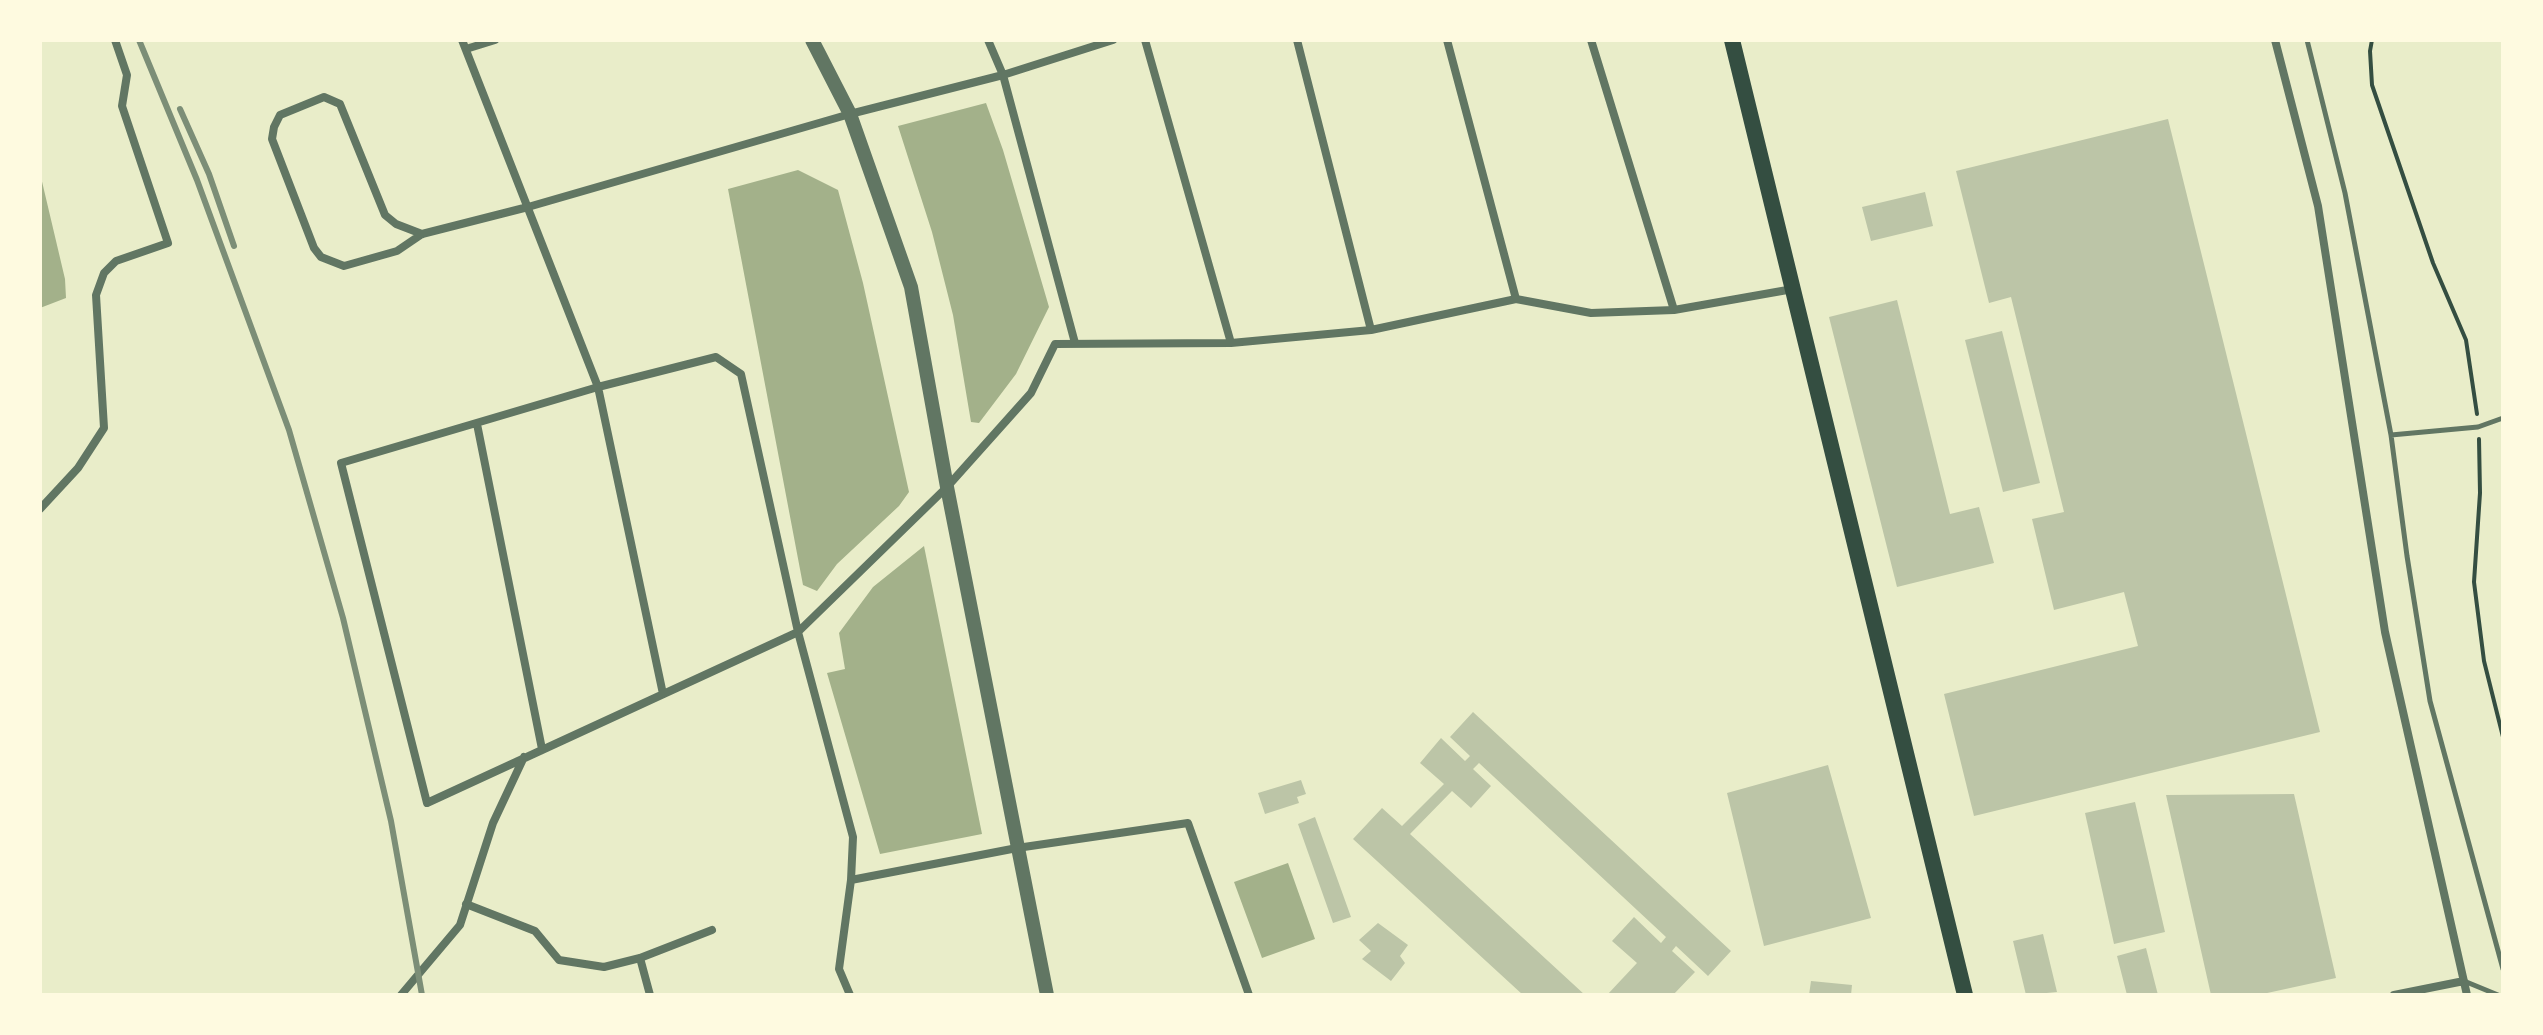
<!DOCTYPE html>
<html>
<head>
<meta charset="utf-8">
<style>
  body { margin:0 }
  #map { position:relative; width:2543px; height:1035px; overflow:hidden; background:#e9edc9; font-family:"Source Sans 3",sans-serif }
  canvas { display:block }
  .frame { position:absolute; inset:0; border:42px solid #fefae0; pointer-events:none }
</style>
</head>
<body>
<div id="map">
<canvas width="2543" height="1035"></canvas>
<div class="frame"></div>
</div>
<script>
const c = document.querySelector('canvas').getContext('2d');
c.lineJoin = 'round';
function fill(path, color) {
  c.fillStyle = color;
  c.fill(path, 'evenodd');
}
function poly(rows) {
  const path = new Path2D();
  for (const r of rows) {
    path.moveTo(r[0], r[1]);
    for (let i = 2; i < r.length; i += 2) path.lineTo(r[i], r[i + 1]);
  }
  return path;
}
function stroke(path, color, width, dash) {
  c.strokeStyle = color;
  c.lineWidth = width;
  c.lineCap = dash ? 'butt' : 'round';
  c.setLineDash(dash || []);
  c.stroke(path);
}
fill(poly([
  [986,103,1003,150,1049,307,1016,374,979,423,971,422,953,315,932,232,898,126],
  [798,170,838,190,863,283,909,492,899,506,837,564,817,591,803,585,728,189],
  [40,173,65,279,66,298,40,308],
  [924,546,982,834,880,854,827,673,845,669,839,633,873,587],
  [1288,863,1315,939,1262,958,1234,882]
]), '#a3b18a');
fill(poly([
  [2168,119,2320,732,1974,816,1944,694,2138,646,2124,592,2054,610,2032,519,2064,512,2011,297,1989,303,1956,171],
  [1925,192,1933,226,1871,241,1862,207],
  [1897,300,1950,514,1979,507,1994,563,1897,587,1829,317],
  [2002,331,2040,483,2003,492,1965,340],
  [1473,712,1731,951,1708,976,1676,946,1672,951,1695,972,1673,995,1607,995,1637,963,1612,941,1634,917,1661,943,1666,937,1479,763,1473,769,1491,786,1471,808,1452,791,1410,834,1585,995,1523,995,1353,839,1382,808,1402,826,1444,784,1420,763,1441,738,1465,761,1470,756,1450,737],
  [1828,765,1871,918,1764,946,1727,793],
  [1301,780,1306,794,1297,797,1299,803,1265,814,1258,793],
  [2294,794,2336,978,2258,995,2211,995,2166,795],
  [2135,802,2165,932,2114,944,2085,813],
  [1315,817,1351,917,1333,923,1298,824],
  [1378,923,1408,945,1400,956,1405,963,1391,981,1362,959,1371,951,1359,940],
  [2043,934,2057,992,2026,995,2013,941],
  [2146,948,2158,995,2127,995,2117,956],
  [1811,981,1852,985,1851,995,1809,995]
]), '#bcc5a7');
stroke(poly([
  [2372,40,2370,51,2372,85,2433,263,2466,340,2477,414],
  [2479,439,2480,493,2474,582,2484,661,2503,737]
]), '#344e41', 4);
stroke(poly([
  [2307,40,2345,193,2391,435,2407,556,2430,701,2503,969],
  [2391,435,2478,427,2503,418],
  [2464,981,2498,995]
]), '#617663', 5);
stroke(poly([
  [462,40,598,387,663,694],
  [988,40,1003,75,1075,343],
  [1145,40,1231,343],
  [1297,40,1371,330],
  [1447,40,1516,299],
  [1591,40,1674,310],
  [2275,40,2318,206,2385,632,2467,995],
  [466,49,495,40],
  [422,234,396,224,385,215,340,104,324,97,280,115,274,127,272,139,314,248,321,257,344,266,397,251,422,234,528,207,850,114,1003,75,1113,40],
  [477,424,542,749],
  [40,509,78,468,104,428,96,295,104,273,116,261,168,243,122,106,127,75,115,40],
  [466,904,535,931,559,960,604,967,640,958,712,930],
  [640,958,650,995],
  [401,995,460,925,493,823,524,757],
  [850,995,839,969,851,880],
  [1249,995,1188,823,1017,848,851,880,853,837,798,632,741,374,716,357,598,387,341,463,427,803,798,632,947,487,1031,393,1055,344,1231,343,1371,330,1516,299,1591,313,1674,310,1793,289],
  [2394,995,2464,981]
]), '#617663', 8);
stroke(poly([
  [812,40,850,114,911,287,947,487,1047,995]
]), '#617663', 14);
stroke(poly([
  [1732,40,1965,995]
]), '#344e41', 16);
stroke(poly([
  [139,40,197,180,289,430,343,618,391,821,422,995],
  [180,109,209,174,234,246]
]), '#7c8e77', 6);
</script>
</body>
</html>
